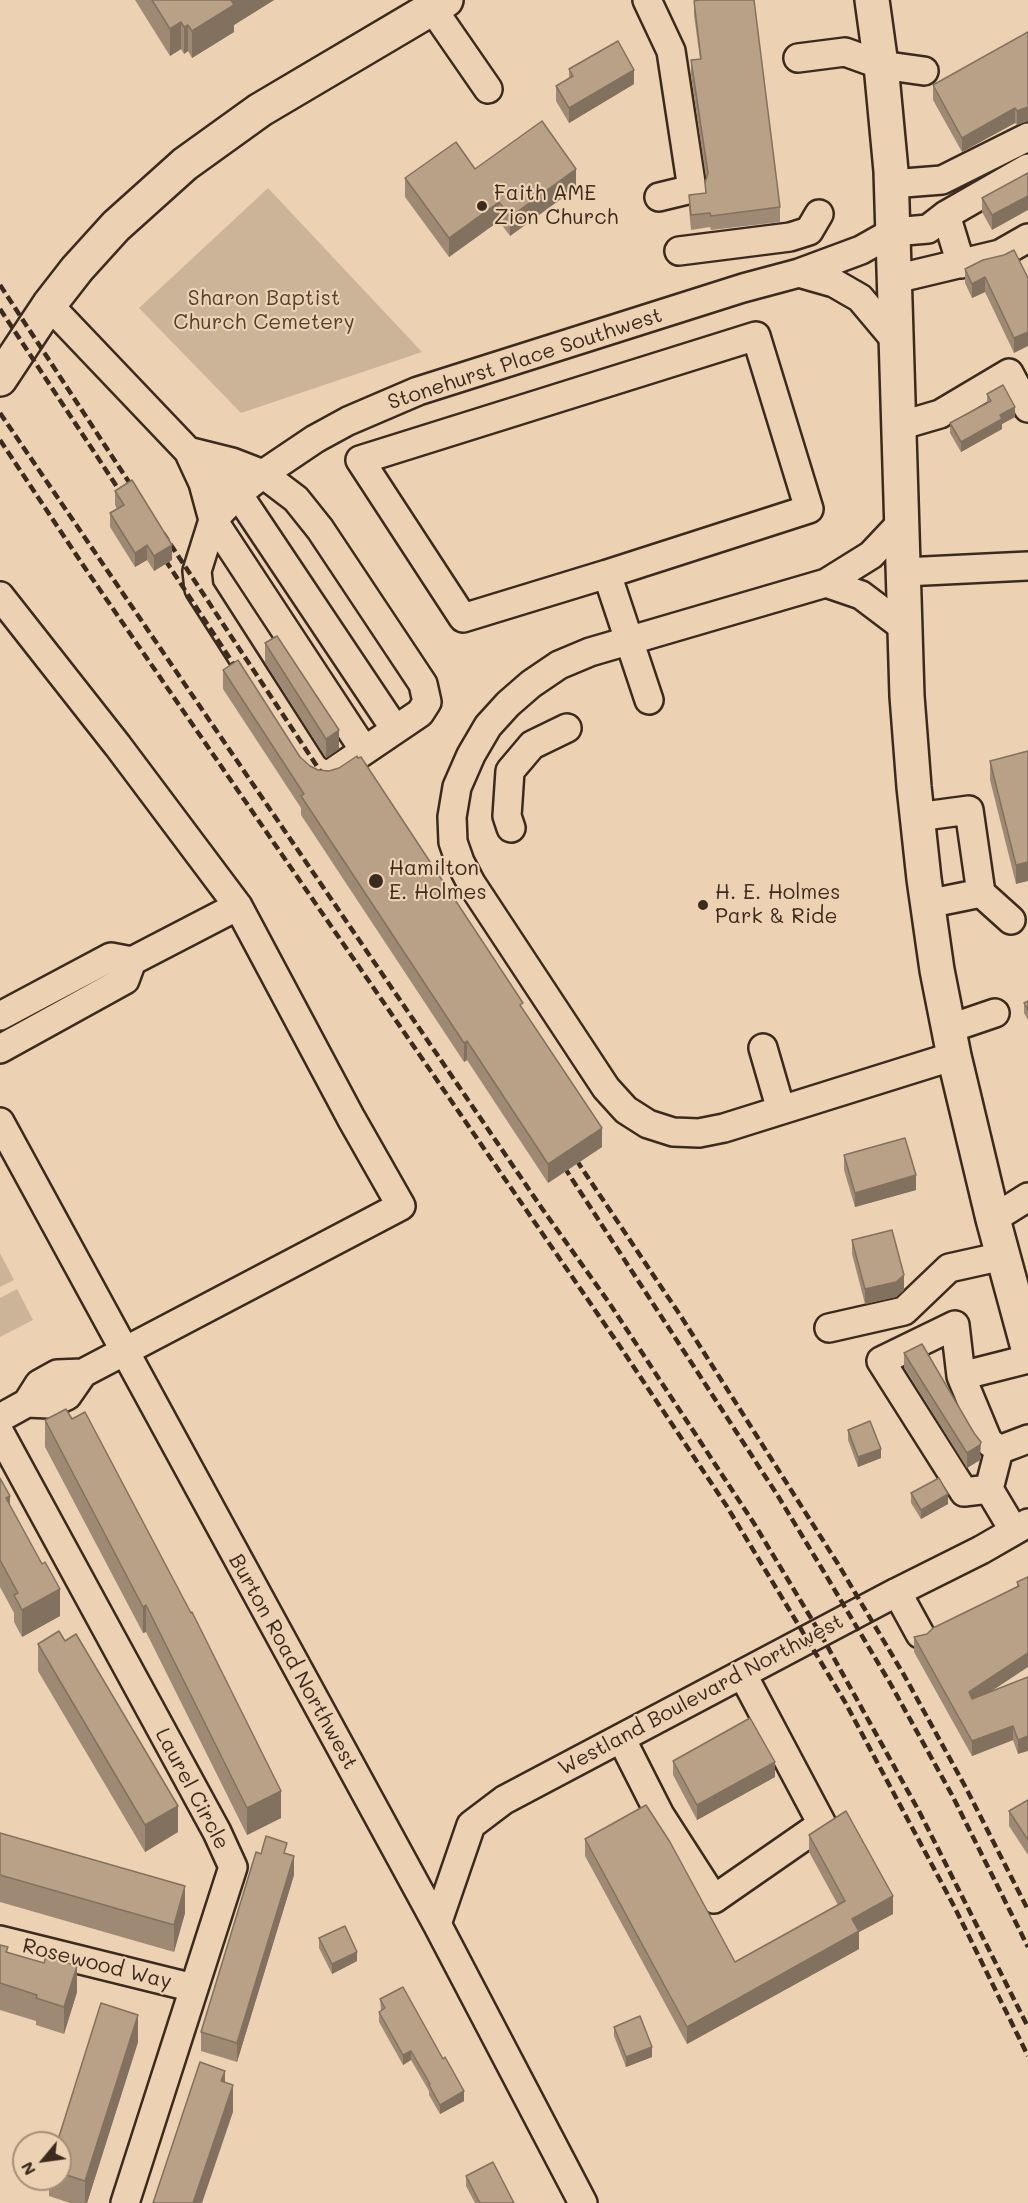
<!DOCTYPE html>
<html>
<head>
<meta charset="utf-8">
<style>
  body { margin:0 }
  #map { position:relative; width:1028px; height:2203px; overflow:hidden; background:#ecd2b3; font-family:Mali,sans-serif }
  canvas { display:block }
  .north { position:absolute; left:12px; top:2131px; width:60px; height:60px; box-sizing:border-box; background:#ecd2b3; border:2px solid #a58f77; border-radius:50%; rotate:241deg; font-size:16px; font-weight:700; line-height:24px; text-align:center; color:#3b2a1e }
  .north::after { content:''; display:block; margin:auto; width:21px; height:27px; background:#3b2a1e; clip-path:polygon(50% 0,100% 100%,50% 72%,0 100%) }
</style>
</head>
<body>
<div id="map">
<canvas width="1028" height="2203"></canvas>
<div class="north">N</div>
</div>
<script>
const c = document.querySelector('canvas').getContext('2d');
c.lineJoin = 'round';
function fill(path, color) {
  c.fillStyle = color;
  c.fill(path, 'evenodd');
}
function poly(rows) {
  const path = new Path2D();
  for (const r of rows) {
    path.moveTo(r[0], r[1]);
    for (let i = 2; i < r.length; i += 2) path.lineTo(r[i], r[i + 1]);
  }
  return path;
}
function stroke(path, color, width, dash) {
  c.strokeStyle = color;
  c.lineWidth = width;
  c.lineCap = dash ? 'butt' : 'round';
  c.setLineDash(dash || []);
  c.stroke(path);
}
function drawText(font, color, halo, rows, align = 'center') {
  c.font = font + ' Mali,sans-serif';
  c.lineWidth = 4.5;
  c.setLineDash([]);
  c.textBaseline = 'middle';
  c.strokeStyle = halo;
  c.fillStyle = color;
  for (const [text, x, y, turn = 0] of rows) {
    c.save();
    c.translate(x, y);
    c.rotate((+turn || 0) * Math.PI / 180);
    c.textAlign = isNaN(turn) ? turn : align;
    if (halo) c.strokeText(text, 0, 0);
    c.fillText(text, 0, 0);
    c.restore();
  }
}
fill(poly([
  [268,188,422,352,241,413,139,308],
  [0,1253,14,1280,0,1287],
  [17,1289,33,1320,0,1337,0,1298]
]), '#ccb498');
const minor = poly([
  [647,0,671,51,692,189,659,197],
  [432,8,488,89],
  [798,58,845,52,881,65,924,71],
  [891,184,942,180,1028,137],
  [946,215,961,264],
  [679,251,790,237,809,231,819,214],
  [799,273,834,283,860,298,897,342],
  [895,279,1000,254,1028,238],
  [49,305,188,451,210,467,238,494,395,729],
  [899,426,940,414,1009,373,1028,408],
  [188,451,232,462,263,474,296,499,320,529,423,684,427,702,420,713,330,774,320,773,313,767,199,589,197,571,213,520,238,494,263,474,315,439,348,421,418,391,743,288,799,273,861,250,893,232,928,229,946,215,1028,168],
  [190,455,203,483,213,520,364,750],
  [903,521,871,555,826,583,590,652,559,665,531,684,508,704,488,726,471,755,457,787,452,817,453,842,460,862,471,883,606,1088,626,1110,648,1124,673,1132,699,1133,724,1128,954,1056],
  [904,572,1028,566],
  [607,574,809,509,756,336,360,460,463,618,607,574,649,700],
  [826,583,861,595,906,629],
  [0,596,118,746,238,906],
  [917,817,969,810,981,893,1011,920],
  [511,828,507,816,510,771,532,745,567,728],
  [927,904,981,893],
  [0,1016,111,957,132,961,238,906,351,1118,401,1206,83,1373,57,1374,39,1384,27,1403,0,1418],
  [948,1029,995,1013],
  [763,1048,781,1110],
  [0,1049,125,980,132,961],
  [0,1122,437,1924,583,2203],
  [993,1219,1028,1197],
  [829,1328,904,1311,949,1268,1003,1256],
  [961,1376,1028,1359],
  [27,1403,49,1404,67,1396,83,1373],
  [0,1433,217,1832,233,1867,125,2203],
  [999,1450,989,1489,1014,1531],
  [999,1450,1028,1439],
  [989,1489,964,1492,881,1361,955,1325,961,1376,988,1441,999,1450],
  [897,1592,920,1634],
  [621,1738,660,1815,714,1899,822,1824,743,1675],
  [437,1924,471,1825,504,1800,897,1592,981,1550,1028,1523],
  [0,1940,194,1988]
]);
const major = poly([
  [872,0,881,65,891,171,907,696,914,787,924,879,937,970,954,1056,993,1219,1028,1348],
  [0,379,49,305,77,269,116,226,185,164,260,110,446,0]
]);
stroke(minor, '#3b2a1e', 32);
stroke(major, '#3b2a1e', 38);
stroke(minor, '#ecd2b3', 27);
stroke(major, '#ecd2b3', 33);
stroke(poly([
  [0,285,138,496],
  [0,309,127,502],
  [0,413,541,1207,610,1304,755,1525,820,1633,920,1813,1028,2027],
  [0,440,87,571,619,1345,726,1505,845,1702,955,1908,1028,2056],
  [163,533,328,783],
  [158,549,242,677],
  [569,1149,682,1318,838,1564,904,1675,966,1788,1028,1910],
  [557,1156,778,1496,824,1572,890,1683,952,1795,1028,1947]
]), '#3b2a1e', 4.5, [9, 4.5]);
fill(poly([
  [135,0,274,0,234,25,234,32,192,58,188,51,184,54,181,49,170,56],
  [694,1,780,207,780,222,711,230,710,227,691,230,689,209,689,195,705,193,705,183,706,178,691,75,691,60,700,59,694,15],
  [1028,32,1028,121,1017,125,1015,123,962,152,933,100,933,85],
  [569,69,634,84,569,123,556,101,556,86,569,79],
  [475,169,576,188,510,236,499,221,449,257,405,197,405,178],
  [1028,173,992,230,982,212,982,198],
  [965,269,1028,278,1014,353,985,292,972,298,965,283],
  [987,394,1015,417,1002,424,1002,429,961,452,950,433,950,423,987,403],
  [115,491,172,560,154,571,147,560,135,567,110,527,110,513,117,509,115,505],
  [265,643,339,749,326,758,265,662],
  [223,670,300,757,310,766,318,770,329,771,523,1009,602,1147,548,1183,467,1060,464,1062,301,815,301,808,223,689],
  [1028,751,1016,884,990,780,990,761],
  [1028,1001,1028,1020,1024,1013,1024,1003],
  [844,1155,916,1190,855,1207,844,1170],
  [852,1240,904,1290,896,1297,865,1304,852,1254],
  [904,1353,981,1456,980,1460,967,1468,904,1367],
  [45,1420,281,1818,247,1835,146,1632,143,1633,45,1447],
  [848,1430,881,1458,858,1467,848,1440],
  [0,1478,10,1505,60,1616,22,1637,14,1622,14,1613,0,1587],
  [911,1493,948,1504,921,1519,911,1503],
  [1028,1577,991,1691,1028,1677,1018,1754,1013,1740,972,1756,914,1652,914,1637,927,1634,1017,1586,1017,1582],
  [38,1644,178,1832,145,1852,38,1671],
  [673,1761,775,1777,697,1820,673,1775],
  [1028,1800,1028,1855,1009,1826,1009,1811],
  [0,1833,185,1913,174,1952,0,1902],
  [809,1835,893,1914,859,1932,859,1949,687,2044,585,1856,585,1839,735,1962,838,1905,809,1852],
  [261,1854,287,1854,294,1875,237,2062,201,2051,201,2032],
  [319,1938,357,1961,332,1974,319,1948],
  [0,1945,8,1952,77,1992,64,2034,36,2025,36,2021,0,2010],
  [380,1999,464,2101,440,2114,429,2095,429,2091,411,2060,403,2065,379,2022,379,2012,381,2011],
  [614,2027,652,2057,626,2067,614,2036],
  [138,2042,87,2203,70,2203,49,2196,49,2179,60,2179,60,2143],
  [466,2176,514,2203,475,2203,466,2186]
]), '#9e8a74');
fill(poly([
  [231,0,274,0,234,25,234,32,192,58,192,31],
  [181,22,181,49,170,56,170,29],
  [188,25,188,51,184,54,184,27],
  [634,70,634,84,569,123,569,108],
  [1028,107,1028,121,1017,125,1017,111],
  [1015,108,1015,123,962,152,962,138],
  [576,169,576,188,510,236,510,217],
  [1028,196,1028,210,992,230,992,215],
  [499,202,499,221,449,257,449,238],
  [985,277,985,292,972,298,972,284],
  [1028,332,1028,346,1014,353,1014,338],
  [1015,407,1015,417,1002,424,1002,429,961,452,961,442,1000,415],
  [147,545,147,560,135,567,135,553],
  [172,545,172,560,154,571,154,556],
  [339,730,339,749,326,758,326,739],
  [1028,862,1028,881,1016,884,1016,865],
  [467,1041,467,1060,464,1062,464,1043],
  [602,1128,602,1147,548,1183,548,1164],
  [916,1175,916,1190,855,1207,855,1193],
  [904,1275,904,1290,896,1297,865,1304,865,1289],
  [981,1442,980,1460,967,1468,967,1453],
  [881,1449,881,1458,858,1467,858,1457],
  [948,1494,948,1504,921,1519,921,1510],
  [10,1496,10,1523,6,1498],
  [60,1589,60,1616,22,1637,22,1610],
  [146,1605,146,1632,143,1633,143,1607],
  [1028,1653,1028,1667,969,1706,969,1692],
  [1013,1726,1013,1740,972,1756,972,1741],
  [1028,1736,1028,1751,1018,1754,1018,1740],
  [775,1762,775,1777,697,1820,697,1805],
  [281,1791,281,1818,247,1835,247,1808],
  [178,1806,178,1832,145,1852,145,1825],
  [294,1856,294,1875,237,2062,237,2043],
  [185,1886,185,1913,174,1952,174,1925],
  [893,1896,893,1914,859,1932,859,1949,687,2044,687,2027,852,1919],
  [357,1952,357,1961,332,1974,332,1964],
  [77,1966,77,1992,64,2034,64,2007],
  [138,2015,138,2042,87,2203,85,2203,85,2181],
  [652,2047,652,2057,626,2067,626,2057],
  [411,2051,411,2060,403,2065,403,2055],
  [225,2071,225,2097,221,2081],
  [233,2085,233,2112,202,2203,193,2203],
  [464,2091,464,2101,440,2114,440,2105]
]), '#81715e');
const building = poly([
  [152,0,231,0,234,5,192,31,188,25,184,27,181,22,170,29,152,0],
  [700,0,754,0,780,207,711,216,710,213,691,215,689,195,706,193,705,183,708,173,691,60,701,59,694,1,700,0],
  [1028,32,1028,107,1017,111,1015,108,962,138,933,85,1028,32],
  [618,41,634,70,569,108,556,86,573,76,569,69,618,41],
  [542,121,576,169,510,217,499,202,449,238,405,178,456,142,475,169,542,121],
  [1028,173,1028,196,992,215,982,198,1028,173],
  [1014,250,1028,278,1028,332,1014,338,985,277,972,284,965,269,983,260,1004,255,1014,250],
  [1003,385,1015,407,1000,415,1002,419,961,442,950,423,991,401,987,394,1003,385],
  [132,480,172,545,154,556,147,545,135,553,110,513,124,505,115,491,132,480],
  [277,636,339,730,326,739,265,643,277,636],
  [238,660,300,757,310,766,318,770,329,771,339,768,357,756,358,758,361,757,523,1003,520,1005,602,1128,548,1164,467,1041,464,1043,301,796,304,794,223,670,238,660],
  [1028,751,1028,862,1016,865,990,761,1028,751],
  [1028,1001,1028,1010,1024,1003,1028,1001],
  [905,1138,916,1175,855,1193,844,1155,905,1138],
  [892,1230,904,1275,896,1282,865,1289,852,1240,892,1230],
  [922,1344,974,1433,981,1442,980,1445,967,1453,904,1353,922,1344],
  [66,1409,72,1419,85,1412,191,1613,192,1612,281,1791,247,1808,146,1605,143,1607,45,1420,66,1409],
  [870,1421,881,1449,858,1457,848,1430,870,1421],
  [0,1478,10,1496,6,1498,42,1564,45,1562,60,1589,22,1610,14,1595,18,1593,0,1560,0,1478],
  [939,1478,948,1494,921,1510,911,1493,939,1478],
  [1028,1577,1028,1653,969,1692,972,1699,1028,1677,1028,1736,1018,1740,1013,1726,972,1741,914,1637,927,1634,933,1628,1019,1586,1017,1582,1028,1577],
  [59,1631,65,1641,76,1634,178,1806,145,1825,38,1644,59,1631],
  [750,1718,775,1762,697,1805,673,1761,750,1718],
  [1028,1800,1028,1840,1009,1811,1028,1800],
  [646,1805,670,1842,735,1962,845,1901,809,1835,846,1811,893,1896,852,1919,859,1931,687,2027,585,1839,646,1805],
  [0,1833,185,1886,174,1925,0,1875,0,1833],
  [266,1836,287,1843,284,1853,294,1856,237,2043,201,2032,256,1852,261,1854,266,1836],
  [345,1926,357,1952,332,1964,319,1938,345,1926],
  [0,1945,8,1947,6,1952,44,1963,46,1956,77,1966,64,2007,36,1998,37,1995,0,1983,0,1945],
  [403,1987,443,2059,445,2057,464,2091,440,2105,429,2085,430,2084,411,2051,403,2055,379,2012,385,2008,380,1999,403,1987],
  [101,2003,138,2015,85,2181,60,2173,60,2143,57,2143,101,2003],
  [640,2016,652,2047,626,2057,614,2027,640,2016],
  [200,2062,225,2071,221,2081,233,2085,193,2203,153,2203,200,2062],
  [493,2162,514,2203,480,2203,466,2176,493,2162]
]);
fill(building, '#b8a187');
stroke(building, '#81715e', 1.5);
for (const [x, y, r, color] of [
  [482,206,6,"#3b2a1e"],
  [376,881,8,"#3b2a1e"],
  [703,905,6,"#3b2a1e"]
]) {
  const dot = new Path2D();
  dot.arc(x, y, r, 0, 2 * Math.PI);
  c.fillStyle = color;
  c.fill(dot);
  stroke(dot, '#ecd2b3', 2);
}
drawText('21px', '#3b2a1e', '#ecd2b3', [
  ["Faith AME",494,194],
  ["Zion Church",494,218],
  ["Hamilton",389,869],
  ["E. Holmes",389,893],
  ["H. E. Holmes",715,893],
  ["Park & Ride",715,917]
], 'left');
drawText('21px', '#513f30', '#ecd2b3', [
  ["Sharon Baptist",264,299],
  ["Church Cemetery",264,323]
]);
drawText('21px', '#3b2a1e', '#ecd2b3', [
  ["Stonehurst Place Southwest",525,359,-18],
  ["Burton Road Northwest",293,1662,61],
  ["Westland Boulevard Northwest",701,1695,-28],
  ["Laurel Circle",192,1789,62],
  ["Rosewood Way",97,1964,14]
]);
</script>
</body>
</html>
